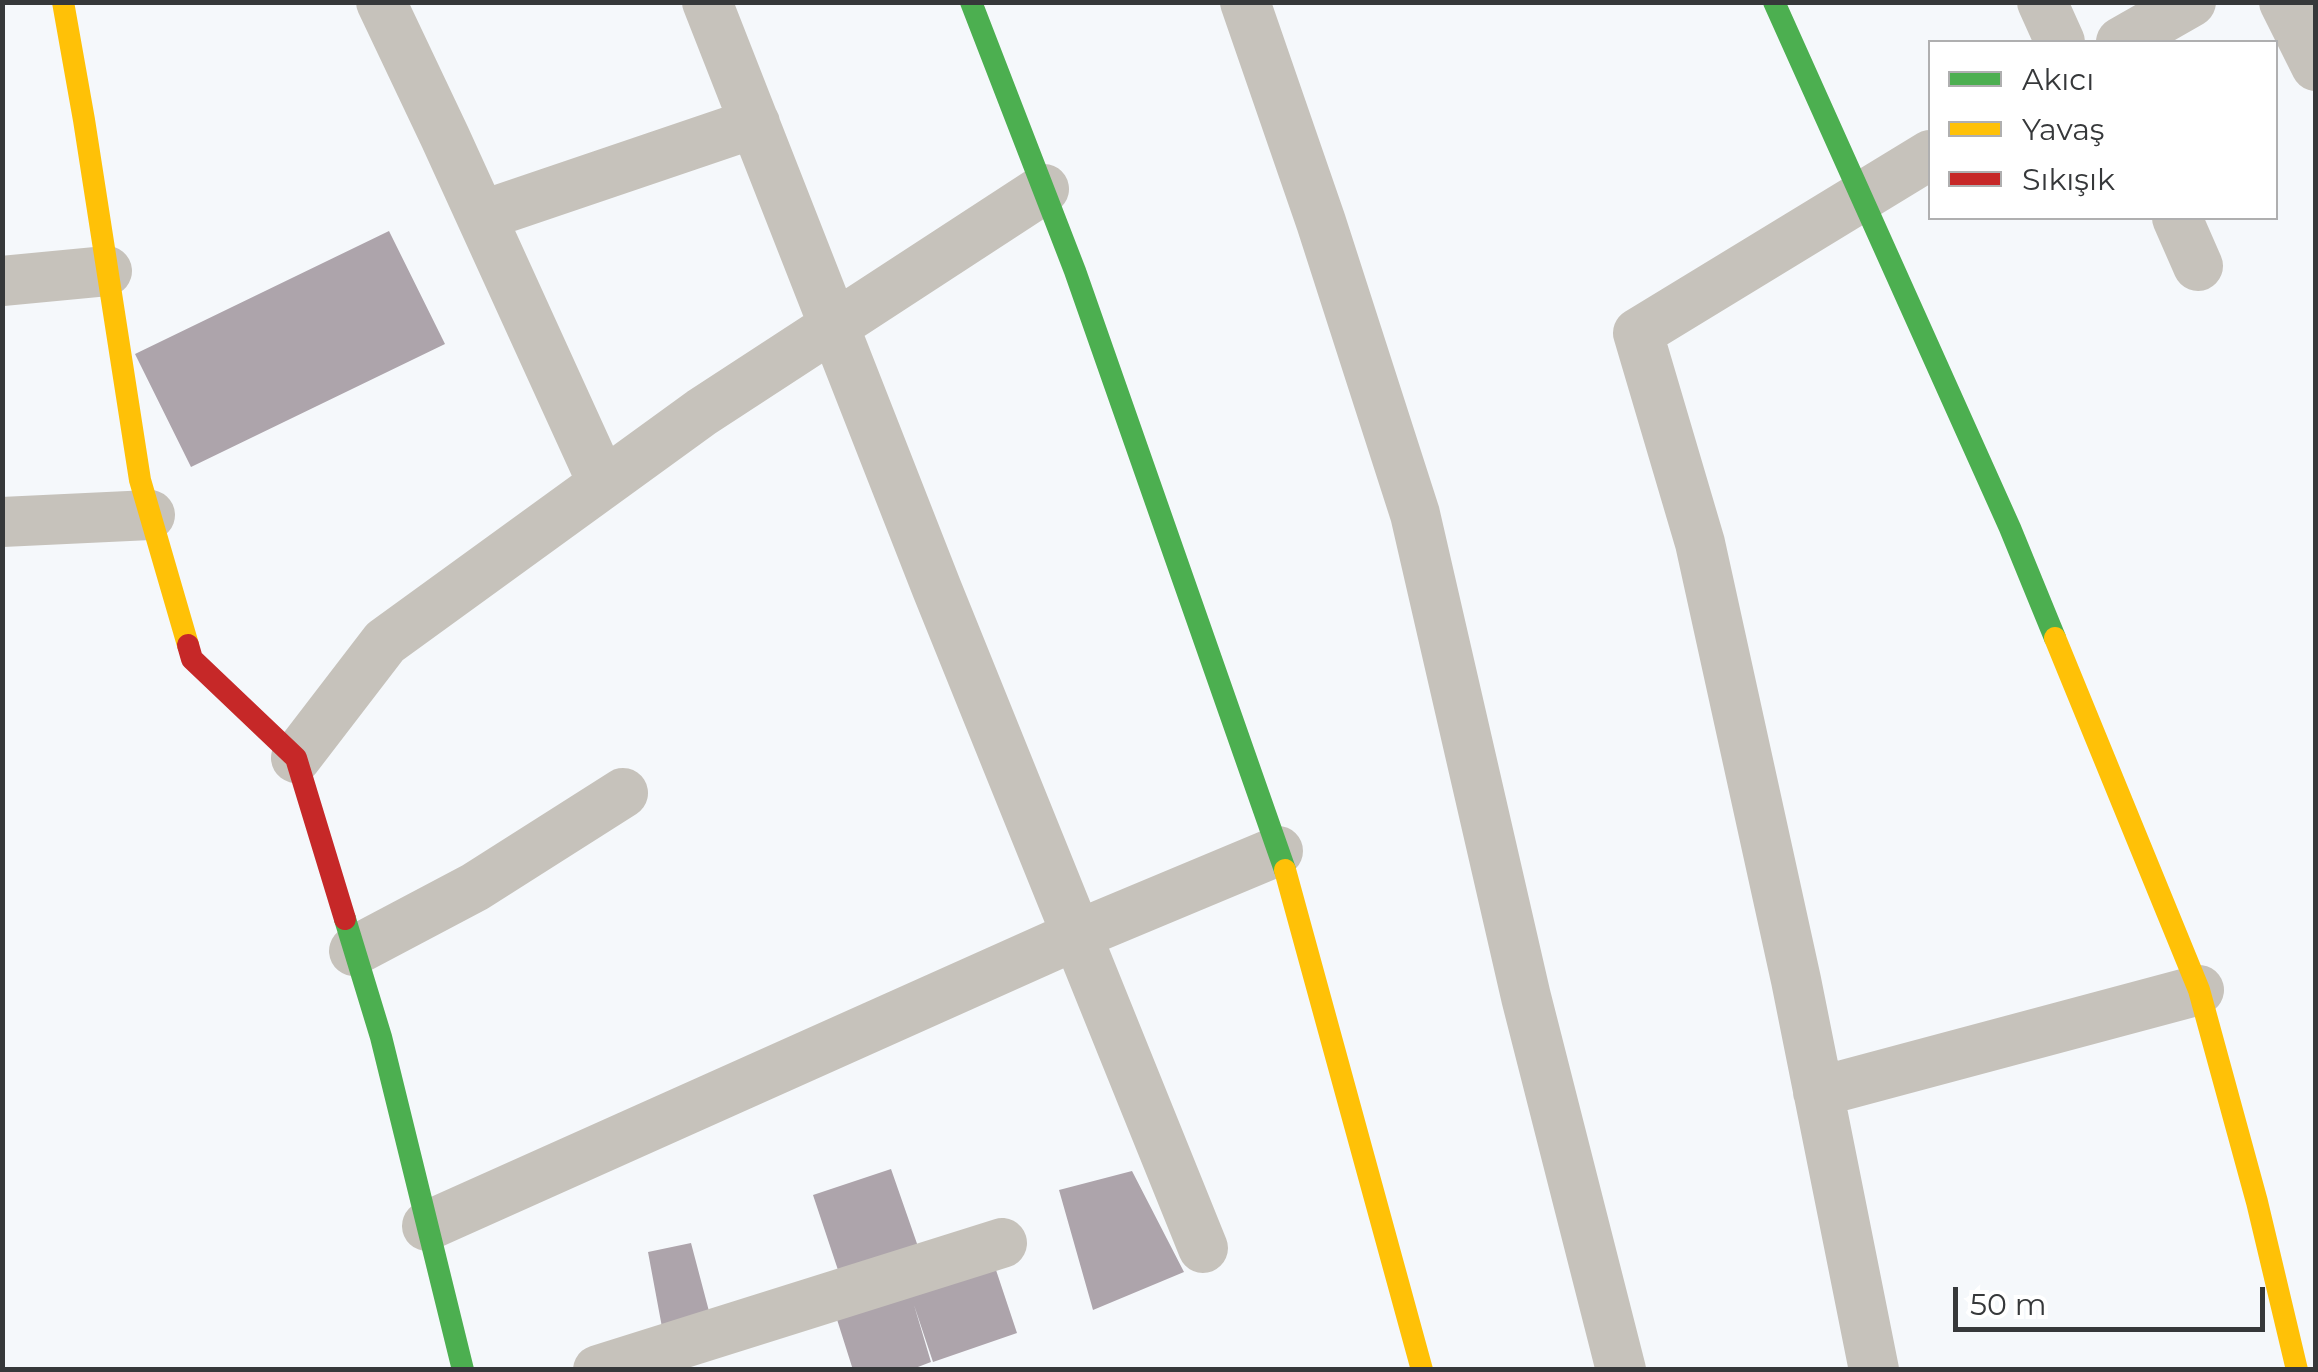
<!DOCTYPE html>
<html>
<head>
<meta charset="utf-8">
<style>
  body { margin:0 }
  #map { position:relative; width:2318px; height:1372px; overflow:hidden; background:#f5f8fb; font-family:Montserrat,sans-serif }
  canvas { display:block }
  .frame { position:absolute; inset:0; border:5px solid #36383a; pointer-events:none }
  .legend { position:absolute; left:1928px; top:40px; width:350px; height:180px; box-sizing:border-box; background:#fff; border:2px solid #afafb0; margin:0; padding:12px 18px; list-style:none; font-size:30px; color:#36383a }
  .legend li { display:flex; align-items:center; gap:20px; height:50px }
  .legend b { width:50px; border:2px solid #afafb0 }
  .scale { position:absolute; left:1953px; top:1287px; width:312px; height:45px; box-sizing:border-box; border:5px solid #36383a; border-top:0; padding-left:12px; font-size:30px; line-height:35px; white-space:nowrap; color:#36383a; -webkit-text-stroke:8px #fff; paint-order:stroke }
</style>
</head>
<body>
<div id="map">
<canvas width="2318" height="1372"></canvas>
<div class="frame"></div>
<ul class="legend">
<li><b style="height:12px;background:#4caf50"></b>Akıcı</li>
<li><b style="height:12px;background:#ffc107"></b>Yavaş</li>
<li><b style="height:12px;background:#c62828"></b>Sıkışık</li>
</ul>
<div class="scale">50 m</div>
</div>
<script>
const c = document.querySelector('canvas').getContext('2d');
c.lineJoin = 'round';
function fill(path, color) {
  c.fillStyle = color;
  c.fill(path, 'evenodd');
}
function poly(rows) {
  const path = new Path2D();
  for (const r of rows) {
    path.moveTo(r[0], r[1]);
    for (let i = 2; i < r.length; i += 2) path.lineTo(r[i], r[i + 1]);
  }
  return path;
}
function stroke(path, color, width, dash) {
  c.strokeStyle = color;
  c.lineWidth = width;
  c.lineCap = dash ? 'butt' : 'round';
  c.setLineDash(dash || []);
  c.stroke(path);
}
fill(poly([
  [389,231,445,344,191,467,135,354],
  [891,1169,922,1258,843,1285,813,1195],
  [1132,1171,1184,1272,1093,1310,1059,1190],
  [691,1243,710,1315,664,1338,648,1252],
  [991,1255,1017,1333,933,1362,914,1305,931,1362,910,1370,853,1370,834,1310]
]), '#ada4ab');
stroke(poly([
  [381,2,445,137,603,484],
  [707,2,937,589,1203,1248],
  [1245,2,1321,222,1415,514,1526,997,1621,1370],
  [2042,2,2060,42],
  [2284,2,2316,66],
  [2121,42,2191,2],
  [481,216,755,123],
  [2177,218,2198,266],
  [2,281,107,271],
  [2,522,150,515],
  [296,758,385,642,702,412,1044,189],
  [354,951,475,887,623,793],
  [1818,1092,2199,990],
  [427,1226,1077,935,1278,851],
  [598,1370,1002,1243],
  [1874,1370,1796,980,1700,543,1638,333,1930,155]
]), '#c6c2bb', 50);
stroke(poly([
  [971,2,1075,271,1285,870],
  [1774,2,2010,528,2055,638],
  [345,919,381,1037,463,1370]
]), '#4caf50', 22);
stroke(poly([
  [63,2,84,120,140,480,188,645],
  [2055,638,2199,990,2257,1202,2297,1370],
  [1285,870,1422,1370]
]), '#ffc107', 22);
stroke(poly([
  [188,645,192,659,296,758,345,919]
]), '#c62828', 22);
</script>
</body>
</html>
